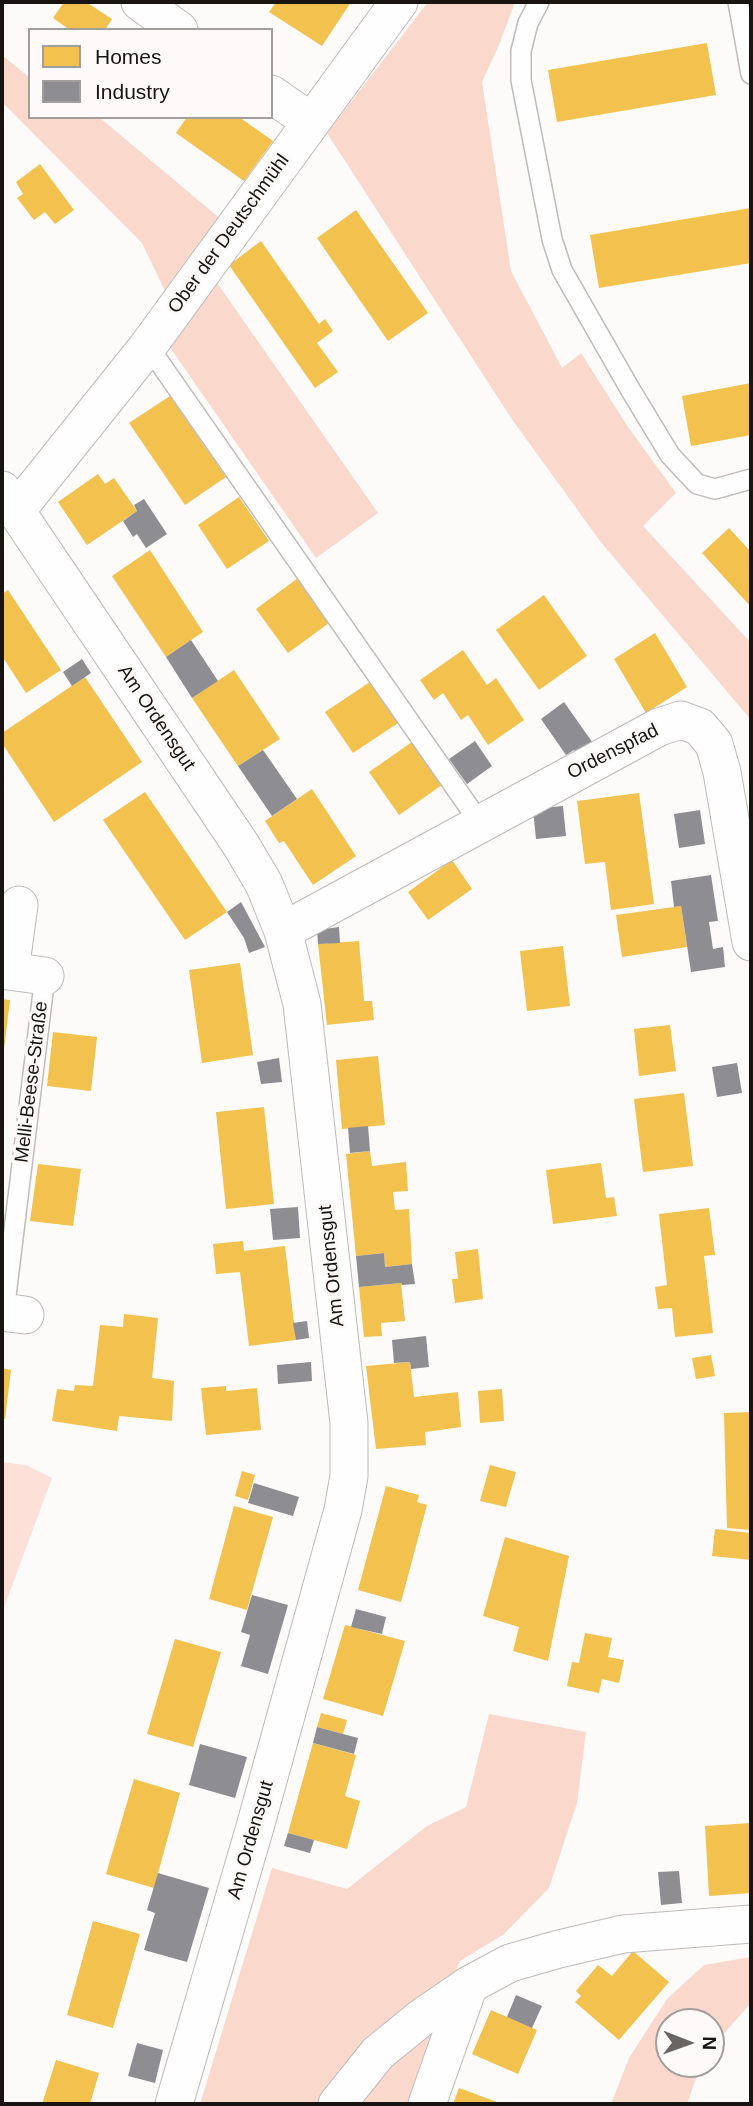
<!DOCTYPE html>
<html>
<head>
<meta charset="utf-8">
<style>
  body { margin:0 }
  #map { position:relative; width:753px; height:2106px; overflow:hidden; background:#fcfbfa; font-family:Helvetica,sans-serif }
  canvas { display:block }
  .frame { position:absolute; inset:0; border:4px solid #191412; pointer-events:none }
  .legend { position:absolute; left:28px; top:28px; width:245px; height:91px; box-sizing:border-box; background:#fdfaf9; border:2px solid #a29e9d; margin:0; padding:9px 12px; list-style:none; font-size:21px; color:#191412 }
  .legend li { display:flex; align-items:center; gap:14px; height:35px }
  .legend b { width:35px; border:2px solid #a29e9d }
  .north { position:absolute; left:655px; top:2008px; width:70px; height:70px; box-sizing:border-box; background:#fdfaf9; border:2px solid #a29e9d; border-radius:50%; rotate:91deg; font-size:19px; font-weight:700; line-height:28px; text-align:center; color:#191412 }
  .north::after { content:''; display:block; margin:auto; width:24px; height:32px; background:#686563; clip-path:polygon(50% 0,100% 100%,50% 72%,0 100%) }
</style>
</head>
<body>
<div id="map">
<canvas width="753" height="2106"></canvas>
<div class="frame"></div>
<ul class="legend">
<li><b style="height:19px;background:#f2c14e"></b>Homes</li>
<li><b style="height:19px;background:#8d8d92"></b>Industry</li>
</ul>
<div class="north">N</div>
</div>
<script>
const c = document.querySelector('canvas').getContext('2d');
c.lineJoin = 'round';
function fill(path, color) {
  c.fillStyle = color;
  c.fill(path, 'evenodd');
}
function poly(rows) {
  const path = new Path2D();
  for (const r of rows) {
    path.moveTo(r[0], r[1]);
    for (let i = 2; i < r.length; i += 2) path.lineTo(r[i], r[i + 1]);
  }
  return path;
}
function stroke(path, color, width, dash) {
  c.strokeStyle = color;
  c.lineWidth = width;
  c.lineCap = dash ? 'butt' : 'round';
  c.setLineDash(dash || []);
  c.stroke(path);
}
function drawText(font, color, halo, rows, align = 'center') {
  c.font = font + ' Helvetica,sans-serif';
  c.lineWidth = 7;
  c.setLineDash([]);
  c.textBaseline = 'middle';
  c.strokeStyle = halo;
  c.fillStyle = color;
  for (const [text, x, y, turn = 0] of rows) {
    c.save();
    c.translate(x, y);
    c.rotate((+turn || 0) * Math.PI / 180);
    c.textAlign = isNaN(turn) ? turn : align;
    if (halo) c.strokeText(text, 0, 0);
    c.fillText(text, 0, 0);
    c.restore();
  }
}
fill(poly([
  [2,1462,26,1465,52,1478,2,1613]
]), '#fde0d7');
fill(poly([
  [428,2,515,2,499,45,482,82,511,271,562,368,581,353,628,427,676,493,643,526,751,643,751,720,600,541,511,418,327,133],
  [2,55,30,78,30,117,99,117,223,221,168,297,142,243,2,102],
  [215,280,378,513,316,558,169,346],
  [489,1714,586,1732,577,1803,549,1888,504,1934,460,1961,407,2104,200,2104,272,1868,347,1889,427,1826,466,1807],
  [751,1957,751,2003,711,2048,711,2022,669,2022,669,2064,701,2064,687,2104,611,2104,629,2058,667,1999,704,1965]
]), '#fbd8cc');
fill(poly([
  [64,2,86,2,112,19,105,30,70,30,53,18],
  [276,2,351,2,322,46,269,12],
  [707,43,716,95,557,122,548,70],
  [187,117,239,117,273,141,244,181,176,133],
  [40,164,74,210,55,224,45,212,34,220,17,198,23,194,16,182],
  [751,208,751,263,599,288,590,235],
  [356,210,428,313,388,341,317,238],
  [261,241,319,324,325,319,333,331,317,343,338,372,315,388,229,265],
  [751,383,751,435,691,446,682,396],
  [170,396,226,477,185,505,129,423],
  [98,474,105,484,114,478,137,511,87,545,58,502],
  [239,497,269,541,227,569,198,525],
  [729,528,751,552,751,607,702,553],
  [150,550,203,632,166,657,112,576],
  [298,578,329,623,288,653,256,609],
  [8,590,61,670,26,693,2,656,2,594],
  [544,595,587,656,539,690,496,630],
  [655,633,687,687,646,713,614,659],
  [463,650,487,685,496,678,524,720,488,745,468,715,461,720,443,693,434,700,420,680],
  [234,670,280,739,238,766,192,698],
  [85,677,142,762,54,822,2,743,2,733],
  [370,682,398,723,353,753,325,712],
  [412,742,442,785,399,815,369,772],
  [312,789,356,856,313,885,284,841,279,843,265,821],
  [145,792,227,912,185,940,103,820],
  [639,793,654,904,611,910,605,862,585,864,577,801],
  [452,860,472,889,428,920,408,892],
  [681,906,687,947,622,957,616,915],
  [359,941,364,1001,372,1001,374,1020,327,1025,318,944],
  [563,946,570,1006,527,1011,520,951],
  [240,963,253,1055,202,1063,189,970],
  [2,999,10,1000,3,1057,2,1057],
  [670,1025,676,1071,639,1076,634,1029],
  [53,1032,97,1037,91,1091,47,1086],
  [378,1056,385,1125,342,1129,336,1060],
  [684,1093,693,1166,643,1172,634,1099],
  [264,1107,274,1204,226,1209,216,1112],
  [370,1151,372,1166,406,1162,408,1191,393,1192,395,1210,409,1209,412,1264,385,1267,384,1253,356,1256,346,1154],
  [601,1163,606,1198,614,1197,617,1216,553,1224,546,1170],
  [38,1164,81,1169,73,1226,30,1221],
  [709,1208,715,1255,704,1256,713,1333,675,1337,672,1308,658,1309,655,1287,667,1285,659,1214],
  [243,1241,244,1251,285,1246,296,1340,249,1346,240,1272,216,1274,213,1244],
  [478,1249,483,1299,455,1303,452,1279,458,1279,455,1252],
  [401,1283,405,1321,381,1323,382,1336,364,1337,359,1287],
  [124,1314,158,1318,152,1378,174,1381,172,1421,119,1416,117,1431,52,1421,57,1389,74,1391,75,1385,93,1386,100,1325,123,1327],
  [711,1355,715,1376,696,1379,692,1358],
  [410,1362,414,1397,458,1392,461,1427,425,1432,426,1445,376,1449,366,1366],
  [2,1368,11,1370,5,1419,2,1419],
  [226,1386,226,1391,257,1388,261,1430,206,1435,201,1388],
  [502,1389,504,1421,480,1423,478,1391],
  [751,1412,751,1530,727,1528,724,1413],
  [490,1465,516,1472,506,1507,480,1501],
  [242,1471,255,1475,248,1500,235,1496],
  [386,1486,419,1495,417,1502,427,1505,401,1602,358,1590],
  [234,1506,273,1517,247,1610,209,1599],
  [715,1529,751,1533,751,1560,712,1556],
  [505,1537,569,1556,548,1661,513,1651,519,1627,483,1616],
  [345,1625,405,1641,383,1716,323,1699],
  [585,1633,612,1638,608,1657,624,1660,619,1683,602,1679,599,1693,567,1686,572,1662,579,1663],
  [175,1639,221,1652,193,1747,147,1734],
  [321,1713,347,1720,343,1734,317,1727],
  [313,1743,356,1755,345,1796,360,1801,347,1849,288,1833],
  [134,1779,180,1793,154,1888,106,1874],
  [751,1823,751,1893,709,1896,705,1826],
  [93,1921,140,1934,113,2028,67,2015],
  [633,1951,669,1982,619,2040,575,2002,581,1996,576,1991,598,1965,612,1976],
  [491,2010,537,2030,518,2074,472,2054],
  [56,2060,99,2073,90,2104,42,2104],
  [459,2088,497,2102,496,2104,453,2104]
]), '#f2c14e');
fill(poly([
  [144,499,167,534,146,548,137,534,133,537,123,521,137,511,134,505],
  [191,640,218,681,192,698,166,657],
  [82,659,91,673,72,686,63,672],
  [564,702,595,746,579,757,574,750,566,755,541,719],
  [475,741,492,766,467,784,449,759],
  [263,750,297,799,272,816,238,766],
  [563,806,566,836,536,839,533,809],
  [700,810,705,844,679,848,674,814],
  [711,875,718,921,709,922,713,949,723,947,725,967,691,972,681,906,674,907,671,881],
  [241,902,265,947,249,953,244,938,227,912],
  [339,927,340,943,318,944,317,930],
  [279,1058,282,1082,261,1084,257,1062],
  [737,1063,742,1093,717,1097,712,1067],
  [368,1126,370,1151,350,1153,348,1128],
  [298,1207,300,1238,273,1240,270,1209],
  [384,1253,385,1267,412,1264,415,1284,402,1285,401,1283,359,1287,356,1256],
  [307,1321,309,1338,296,1340,293,1323],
  [426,1336,429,1367,411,1369,410,1362,394,1363,392,1340],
  [311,1362,312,1381,278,1384,277,1365],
  [254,1483,299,1497,293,1516,248,1503],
  [252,1595,288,1605,268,1674,241,1666,250,1635,241,1632],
  [356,1609,386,1617,382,1634,351,1627],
  [317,1727,358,1738,354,1754,313,1743],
  [200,1744,247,1757,235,1798,189,1785],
  [288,1833,314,1840,310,1853,284,1846],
  [679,1871,682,1903,661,1905,658,1872],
  [158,1873,209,1888,187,1962,144,1950,155,1913,147,1910],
  [516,1995,542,2006,532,2028,507,2017],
  [137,2043,163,2050,155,2083,128,2076]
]), '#8d8d92');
const lane = poly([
  [539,2,528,23,521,51,521,80,552,239,562,270,630,389,670,455,697,484,715,489,751,479],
  [738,2,751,74],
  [148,346,480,823],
  [4,1312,45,976]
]);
const street = poly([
  [140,2,179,30],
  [271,94,310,121],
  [2,490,241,845,264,884,283,931,302,1004,349,1423,349,1476,343,1510,255,1827,174,2104],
  [16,511,148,346,399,2],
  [283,931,659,727,681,720,700,727,714,744,722,772,751,942],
  [2,970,45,976],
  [10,971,19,905],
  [2,1312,25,1315],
  [337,2104,378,2053,421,2018,469,1985,510,1963,559,1949,623,1934,751,1924],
  [427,2104,469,1985]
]);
stroke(lane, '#bebbba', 22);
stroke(street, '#bebbba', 39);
stroke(lane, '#fffefe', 19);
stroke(street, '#fffefe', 37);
drawText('19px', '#191412', '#fdfaf9', [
  ["Ober der Deutschmühl",229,234,-54],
  ["Am Ordensgut",156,718,56],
  ["Ordenspfad",613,752,-27],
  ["Melli-Beese-Straße",32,1082,-83],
  ["Am Ordensgut",332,1266,-96],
  ["Am Ordensgut",251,1840,-74]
]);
</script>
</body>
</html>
